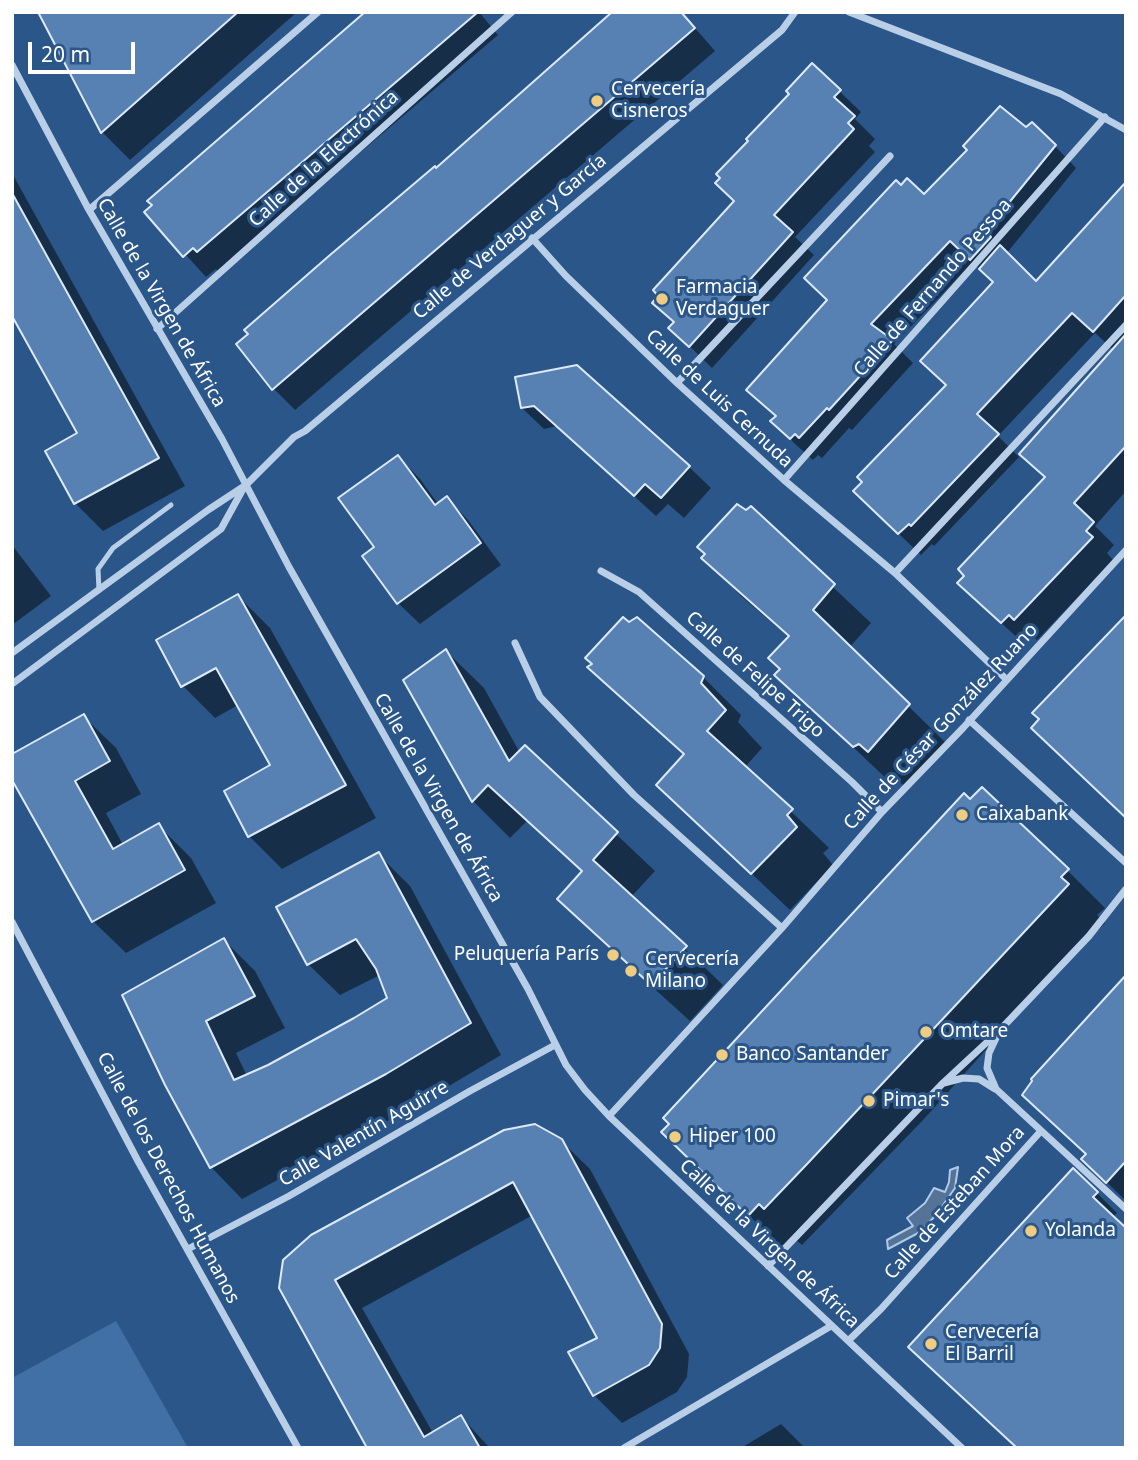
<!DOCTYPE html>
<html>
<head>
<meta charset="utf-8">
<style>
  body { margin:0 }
  #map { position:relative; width:1138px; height:1460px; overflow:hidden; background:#2b5689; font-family:"Noto Sans",sans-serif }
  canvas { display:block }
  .frame { position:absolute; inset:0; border:14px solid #fff; pointer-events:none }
  .scale { position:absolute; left:28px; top:42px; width:107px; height:32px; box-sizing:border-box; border:4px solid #fff; border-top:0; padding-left:9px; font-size:21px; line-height:24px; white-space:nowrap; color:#fff; -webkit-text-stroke:5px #2b5689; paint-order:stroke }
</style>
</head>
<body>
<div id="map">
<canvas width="1138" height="1460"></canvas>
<div class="frame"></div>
<div class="scale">20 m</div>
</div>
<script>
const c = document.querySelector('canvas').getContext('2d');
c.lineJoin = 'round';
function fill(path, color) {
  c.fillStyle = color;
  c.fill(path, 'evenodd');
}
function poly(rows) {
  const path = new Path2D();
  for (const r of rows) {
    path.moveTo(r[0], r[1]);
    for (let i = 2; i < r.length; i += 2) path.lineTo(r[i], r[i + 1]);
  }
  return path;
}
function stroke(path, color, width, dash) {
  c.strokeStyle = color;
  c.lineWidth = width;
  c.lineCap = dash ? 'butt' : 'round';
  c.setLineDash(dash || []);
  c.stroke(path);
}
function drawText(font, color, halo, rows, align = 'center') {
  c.font = font + ' "Noto Sans",sans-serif';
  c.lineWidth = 6;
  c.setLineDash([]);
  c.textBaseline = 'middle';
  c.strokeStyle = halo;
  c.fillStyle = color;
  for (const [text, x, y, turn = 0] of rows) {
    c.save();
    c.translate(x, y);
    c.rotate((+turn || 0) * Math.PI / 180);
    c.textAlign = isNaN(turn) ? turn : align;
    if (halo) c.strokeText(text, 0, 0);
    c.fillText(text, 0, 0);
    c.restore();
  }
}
fill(poly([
  [116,1321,188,1448,12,1448,12,1378]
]), '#4070a5');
const water = poly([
  [958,1167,955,1188,936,1215,920,1232,888,1249,887,1240,913,1226,907,1218,925,1203,934,1188,945,1192,949,1182,950,1170,958,1167]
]);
fill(water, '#557396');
stroke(water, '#aecae8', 2);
fill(poly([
  [40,12,297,12,130,160,102,132],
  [368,12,479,12,498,35,219,273,216,269,206,277,147,212],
  [681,12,715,51,295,410,274,389,239,344,436,170],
  [839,91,861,112,855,119,875,139,869,146,875,152,795,237,814,255,712,368,671,328,675,323,654,303],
  [1026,129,1055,146,1076,168,1006,254,1036,283,1126,190,1126,491,1095,526,1114,545,1107,553,1113,560,1037,640,1032,635,1024,644,981,604,1114,350,1095,333,998,436,1019,457,934,546,932,544,921,555,877,513,947,386,995,283,973,262,894,344,913,363,852,430,849,428,822,458,818,455,813,460,794,443,773,421,777,417,749,390,829,300,901,187,924,197],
  [12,173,185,486,103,531,75,503,79,434,12,304],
  [517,378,689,467,711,488,684,518,668,504,656,516,557,426,544,429,522,408],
  [398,457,420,479,438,504,447,498,468,520,501,565,420,624,398,603,377,548],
  [750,509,871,623,849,648,946,743,907,788,897,780,892,784,777,675,782,669,790,638,741,596,704,558],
  [12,545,51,596,12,625],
  [238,596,270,628,376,818,282,869,249,836,226,792,272,765,238,705,215,718,183,686],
  [446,651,484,688,520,753,525,748,655,871,631,897,723,985,690,1021,596,936,559,899,583,872,527,821,510,838,473,801,405,680],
  [590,668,703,677,741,715,738,722,762,748,745,767,829,848,823,853,833,865,790,910,658,785,685,756],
  [83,716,116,748,141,794,106,813,123,845,159,826,191,858,216,903,126,953,93,921,12,776],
  [378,854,410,886,501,1055,417,1105,242,1199,211,1167,166,1084,224,940,255,971,285,1028,236,1053,247,1076,389,999,380,975,340,995,308,964],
  [1067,870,1105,908,1097,915,1105,923,1016,1016,924,1119,802,1245,797,1241,787,1252,701,1170],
  [1126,977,1126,1201,1083,1159,1087,1155,1025,1095],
  [561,1141,590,1169,689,1354,687,1377,677,1392,622,1423,594,1395,599,1339,533,1215,362,1308,433,1433,461,1417,490,1448,369,1448,281,1288],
  [1097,1193,1117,1213,1112,1218,930,1367],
  [781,1424,805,1448,741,1448]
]), '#0007');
const building = poly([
  [38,12,238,12,101,133,38,12],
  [365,12,478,12,197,252,193,248,183,257,144,212,152,205,147,201,365,12],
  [612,12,681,12,695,28,272,390,236,344,248,334,244,330,330,255,435,166,436,168,612,12],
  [812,63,841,90,834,97,855,116,848,123,854,129,774,215,793,232,689,347,668,328,674,322,652,303,658,296,653,290,734,201,715,183,720,178,716,174,748,141,746,139,789,94,786,91,812,63],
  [1000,106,1026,127,1032,122,1056,145,986,231,991,237,970,260,950,241,871,324,893,340,829,410,827,408,799,438,795,434,790,439,770,421,776,416,746,390,827,300,804,278,896,180,901,185,907,178,924,194,967,150,963,146,1000,106],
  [1126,182,1126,295,1093,332,1072,313,977,414,999,434,911,526,909,524,898,534,853,491,862,482,857,477,946,385,920,361,993,282,979,269,1000,245,1036,281,1126,182],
  [12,193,159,458,74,504,45,451,77,433,12,316,12,193],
  [1126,334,1126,446,1074,503,1094,522,1086,531,1093,537,1014,620,1009,615,1001,623,957,583,964,576,958,569,1045,477,1019,454,1126,334],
  [577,365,690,466,661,498,645,484,634,496,534,406,521,408,515,377,577,365],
  [398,455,435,505,447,496,481,543,397,604,362,556,374,547,338,498,398,455],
  [737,504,746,510,751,506,835,584,813,610,910,704,868,752,859,744,853,747,774,675,780,669,768,658,789,636,701,558,705,554,697,547,737,504],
  [238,594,346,785,248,837,224,791,270,765,216,668,181,687,156,640,238,594],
  [1126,615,1126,818,1031,728,1039,719,1032,713,1126,615],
  [623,617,629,622,637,617,704,676,701,683,726,710,707,731,793,809,787,815,797,827,751,874,656,785,684,754,587,667,592,664,585,658,623,617],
  [446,649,509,761,525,745,618,832,593,860,687,946,651,985,557,899,582,871,488,785,472,802,403,680,446,649],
  [84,714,110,761,75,781,113,849,159,823,185,870,92,922,12,780,12,754,84,714],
  [982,787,1069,869,1061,877,1069,884,808,1163,764,1209,759,1204,748,1216,661,1132,669,1124,663,1118,964,793,970,799,982,787],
  [379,852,471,1023,386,1074,210,1168,165,1085,122,995,224,938,255,996,206,1021,234,1080,268,1065,354,1018,387,998,376,969,356,939,307,965,276,907,379,852],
  [1126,975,1126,1161,1106,1183,1081,1159,1086,1154,1022,1095,1032,1081,1031,1079,1126,975],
  [535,1124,562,1139,662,1324,660,1348,649,1365,593,1396,568,1352,597,1338,513,1182,335,1280,424,1437,461,1415,480,1448,367,1448,279,1288,283,1260,311,1235,504,1130,535,1124],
  [1073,1168,1098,1192,1093,1197,1126,1228,1126,1448,1017,1448,908,1347,1073,1168]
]);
fill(building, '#5781b2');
stroke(building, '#dce9f7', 2);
stroke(poly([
  [99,590,98,569,113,548,171,505]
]), '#b9cfe8', 5);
stroke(poly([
  [849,12,1061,94,1126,130],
  [12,65,89,210,222,439,289,567,528,989,566,1065,585,1090,609,1116,962,1448],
  [89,210,318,12],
  [532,238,566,276,677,383,784,480,895,573,1006,679],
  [157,329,512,12],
  [677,383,890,156],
  [784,480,1105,117],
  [601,571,639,592,852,782,882,812],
  [895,573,1126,325],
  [515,643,540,697,634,795,782,928],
  [12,653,208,510,246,485,294,437,305,431,782,30,795,12],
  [12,684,221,529,243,489],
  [969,720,1126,863],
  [12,922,139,1163,298,1448],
  [997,1036,989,1053,987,1068,996,1089,1126,1209],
  [944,1083,963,1078,979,1079,995,1089],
  [609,1116,782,928,882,812,963,728,1126,550],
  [188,1249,289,1196,470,1091,555,1045],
  [768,1266,943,1083,999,1031,1089,936,1126,889],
  [849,1340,881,1309,1040,1132],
  [624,1448,831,1326]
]), '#b9cfe8', 7);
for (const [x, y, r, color] of [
  [597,101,7,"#eecc81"],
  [662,299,7,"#eecc81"],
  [962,815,7,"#eecc81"],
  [613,955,7,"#eecc81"],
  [631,971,7,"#eecc81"],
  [926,1032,7,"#eecc81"],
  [722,1055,7,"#eecc81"],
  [869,1101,7,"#eecc81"],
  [675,1137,7,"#eecc81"],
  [1031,1231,7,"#eecc81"],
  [931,1344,7,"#eecc81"]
]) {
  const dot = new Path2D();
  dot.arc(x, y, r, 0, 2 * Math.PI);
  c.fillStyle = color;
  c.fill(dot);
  stroke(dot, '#2b5689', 2.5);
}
drawText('19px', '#fff', '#2b5689', [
  ["Cervecería",611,90],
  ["Cisneros",611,112],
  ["Farmacia",676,288],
  ["Verdaguer",676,310],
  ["Caixabank",976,815],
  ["Peluquería París",599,955,"right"],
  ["Cervecería",645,960],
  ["Milano",645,982],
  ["Omtare",940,1032],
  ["Banco Santander",736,1055],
  ["Pimar's",883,1101],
  ["Hiper 100",689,1137],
  ["Yolanda",1045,1231],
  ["Cervecería",945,1333],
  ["El Barril",945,1355]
], 'left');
drawText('19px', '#fff', '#2b5689', [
  ["Calle de la Electrónica",324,159,-42],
  ["Calle de Verdaguer y García",510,237,-40],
  ["Calle de Fernando Pessoa",933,288,-49],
  ["Calle de la Virgen de África",161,303,60],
  ["Calle de Luis Cernuda",719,399,43],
  ["Calle de Felipe Trigo",755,675,42],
  ["Calle de César González Ruano",941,727,-47],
  ["Calle de la Virgen de África",438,798,60],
  ["Calle Valentín Aguirre",364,1134,-30],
  ["Calle de los Derechos Humanos",168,1178,62],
  ["Calle de Esteban Mora",955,1203,-48],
  ["Calle de la Virgen de África",769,1244,43]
]);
</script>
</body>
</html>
